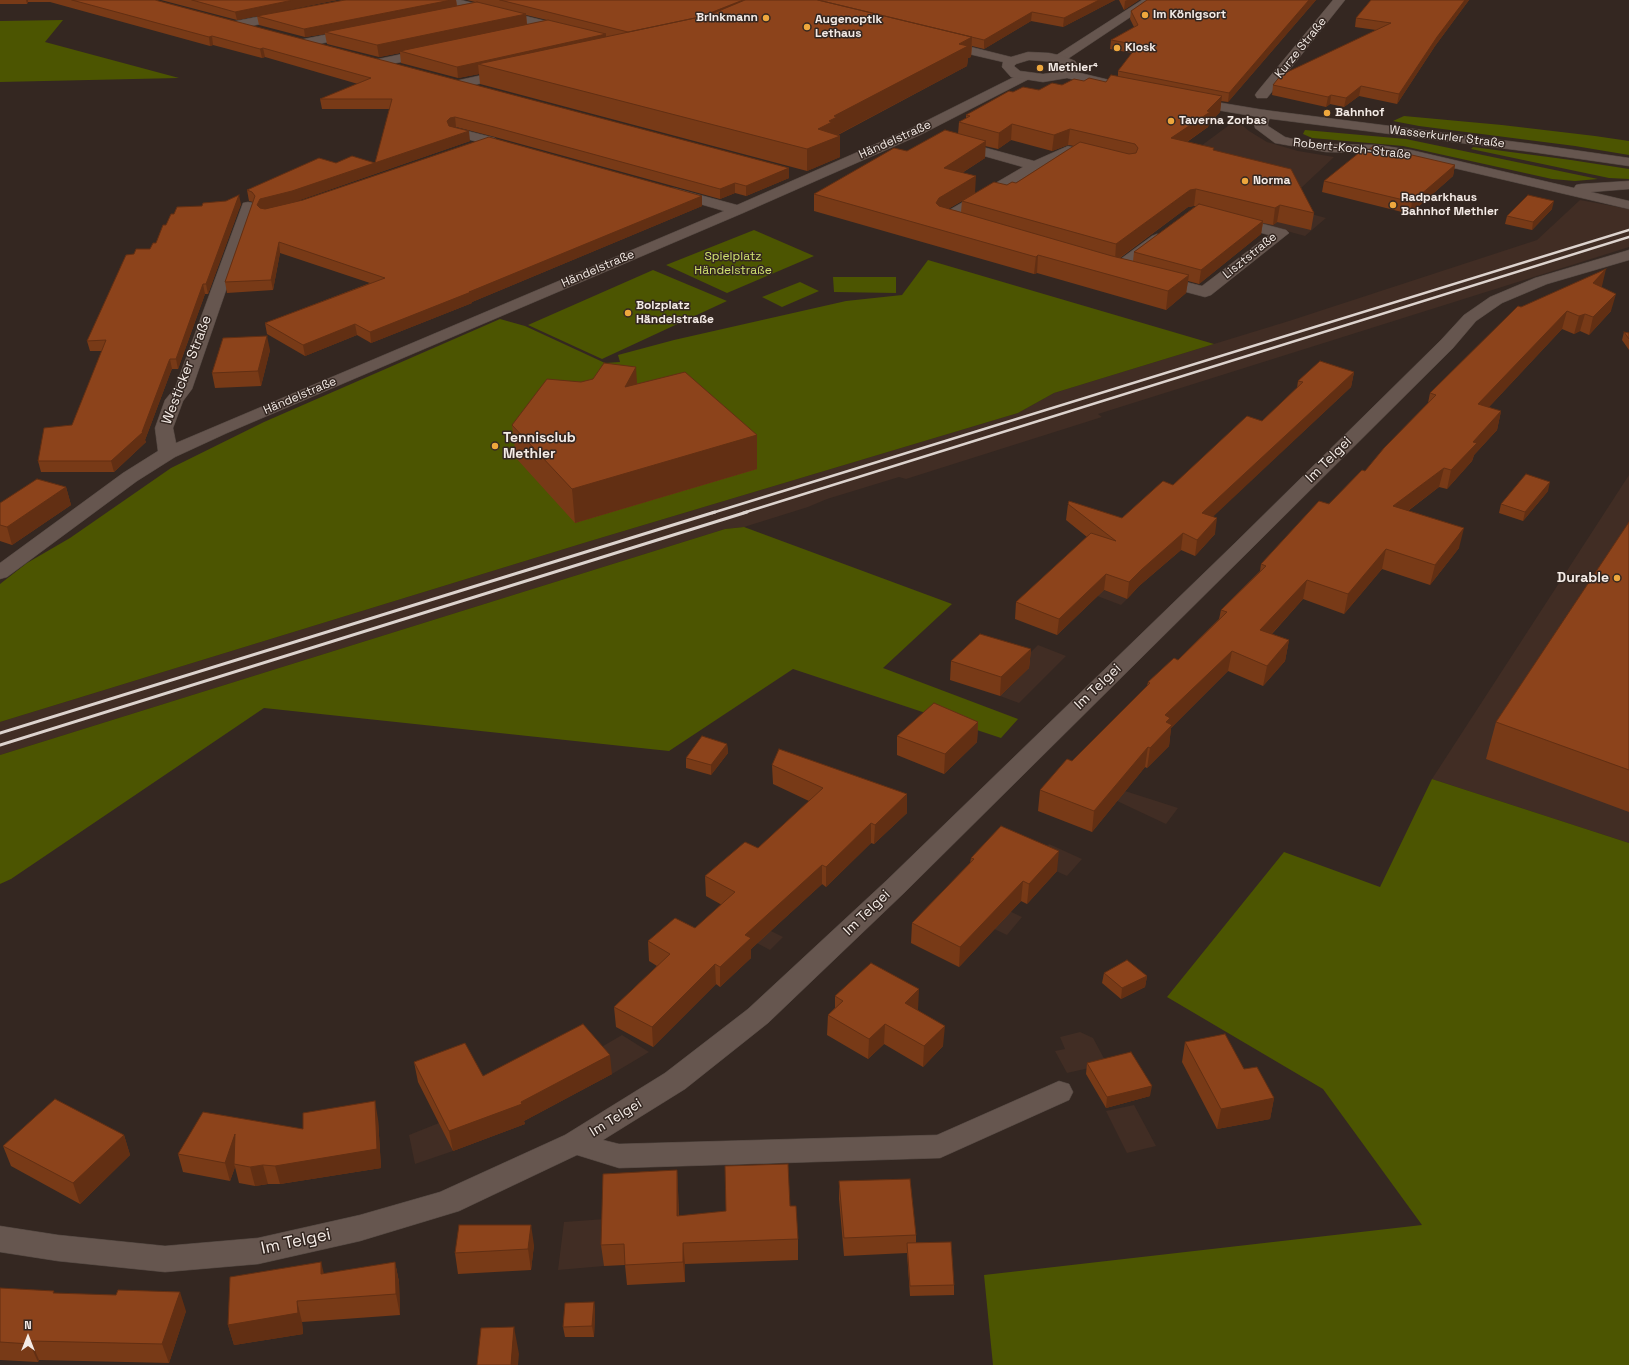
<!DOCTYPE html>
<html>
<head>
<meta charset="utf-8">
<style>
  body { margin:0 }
  #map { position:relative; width:1629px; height:1365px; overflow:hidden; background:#342721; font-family:"Space Grotesk",sans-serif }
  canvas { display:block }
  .north { position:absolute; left:8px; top:1317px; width:40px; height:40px; -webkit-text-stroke:3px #342721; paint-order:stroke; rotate:0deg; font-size:11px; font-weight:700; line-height:16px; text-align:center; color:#f4ebe6 }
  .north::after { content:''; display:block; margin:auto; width:14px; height:18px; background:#f4ebe6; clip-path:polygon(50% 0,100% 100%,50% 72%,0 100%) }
</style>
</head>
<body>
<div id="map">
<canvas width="1629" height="1365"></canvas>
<div class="north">N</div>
</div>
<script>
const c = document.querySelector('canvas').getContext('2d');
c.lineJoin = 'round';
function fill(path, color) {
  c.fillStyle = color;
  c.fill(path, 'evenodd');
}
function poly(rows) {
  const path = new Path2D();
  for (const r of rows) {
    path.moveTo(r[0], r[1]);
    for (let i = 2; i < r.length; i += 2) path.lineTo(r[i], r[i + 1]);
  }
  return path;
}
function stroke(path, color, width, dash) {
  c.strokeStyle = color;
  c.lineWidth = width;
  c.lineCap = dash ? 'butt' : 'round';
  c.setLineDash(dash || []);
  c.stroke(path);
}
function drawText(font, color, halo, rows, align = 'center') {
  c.font = font + ' "Space Grotesk",sans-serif';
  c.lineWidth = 3;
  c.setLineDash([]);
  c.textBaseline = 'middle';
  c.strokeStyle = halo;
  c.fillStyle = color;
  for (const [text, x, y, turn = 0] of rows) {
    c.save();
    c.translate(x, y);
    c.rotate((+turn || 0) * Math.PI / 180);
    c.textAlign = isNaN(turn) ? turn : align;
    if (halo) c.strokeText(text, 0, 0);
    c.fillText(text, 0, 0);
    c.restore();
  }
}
fill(poly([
  [1236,120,1249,131,1267,142,1298,151,1334,157,1282,206,1326,218,1305,236,1140,191],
  [1580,200,1629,209,1629,247,1098,414,1102,417,906,479,899,477,827,499,808,507,744,527,725,529,0,755,0,722,587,542,1018,413,1054,393,1289,321,1537,240],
  [1629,475,1629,843,1432,779],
  [1098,588,1127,599,1121,605,1092,594],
  [1038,645,1066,656,1019,703,1000,696,1028,669,1018,665],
  [1125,791,1178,808,1166,824,1117,801],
  [1049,844,1082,859,1067,876,1034,861],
  [990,902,1022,917,1007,935,973,919],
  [771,931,783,937,770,950,740,934],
  [1080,1032,1093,1038,1107,1064,1067,1073,1055,1051,1065,1049,1060,1037],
  [622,1035,649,1052,612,1074,593,1052],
  [1134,1105,1156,1146,1127,1153,1106,1111],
  [439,1123,453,1151,415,1164,409,1135],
  [605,1219,604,1266,558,1270,564,1222]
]), '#412d24');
fill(poly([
  [63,20,45,42,179,78,0,82,0,21],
  [1404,116,1502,125,1595,136,1629,141,1629,155,1575,146,1419,126,1393,121],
  [1305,130,1406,139,1598,179,1575,181,1552,179,1403,146,1312,138,1303,134],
  [1473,147,1571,160,1629,169,1629,179,1609,178,1471,149],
  [754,230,814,256,727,293,666,265],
  [928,260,1214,344,1054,393,1018,413,587,542,0,722,0,584,27,563,70,538,171,468,264,422,500,319,525,326,605,363,620,362,618,355,674,340,846,301,902,295],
  [653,270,727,301,602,359,528,325],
  [833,277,896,277,896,293,834,292],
  [800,282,819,291,782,307,762,297],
  [744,527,952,604,883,668,1018,719,1001,738,793,669,669,751,264,708,11,879,0,884,0,755,725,529],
  [1432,779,1629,843,1629,1365,993,1365,984,1275,1422,1225,1323,1089,1167,997,1284,852,1380,887]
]), '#4c5501');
const minor = poly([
  [441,0,461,0,570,27,572,30,570,33,566,34,443,2,441,0],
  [1142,0,1156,0,1063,62,1055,62,1053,59,1055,56,1142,0],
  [1333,0,1345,0,1267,98,1257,98,1255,95,1257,92,1333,0],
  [287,11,291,12,293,15,291,18,236,29,232,28,230,25,232,22,236,21,287,11],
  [354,29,358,30,360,33,358,36,304,47,300,46,298,43,300,40,304,39,354,29],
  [430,48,434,49,436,52,434,55,378,67,374,66,372,63,374,60,430,48],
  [510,69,515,70,516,73,515,76,460,88,455,87,454,84,455,81,510,69],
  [1024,72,1029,73,1030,76,1029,79,920,135,743,213,227,433,175,457,137,481,7,577,0,579,0,563,123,473,158,451,155,428,165,400,175,388,243,203,248,202,253,203,255,206,192,389,183,401,173,428,176,443,724,211,669,195,667,192,669,189,674,188,737,205,910,129,1024,72],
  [1264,110,1269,111,1271,114,1268,123,1268,126,1285,137,1293,139,1326,144,1378,145,1411,150,1574,188,1576,185,1581,184,1629,181,1629,189,1591,192,1629,201,1629,209,1411,158,1378,153,1326,152,1275,143,1255,128,1254,123,1257,114,1259,111,1264,110],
  [456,128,495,138,497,141,495,144,490,145,451,135,449,132,451,129,456,128],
  [957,140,1034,161,1068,146,1102,154,1104,157,1102,160,1097,161,1070,155,1040,169,956,218,962,220,965,223,962,226,957,228,939,222,937,219,939,216,1023,167,952,147,950,144,952,141,957,140],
  [1233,216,1286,230,1289,233,1211,295,1205,297,1152,283,1150,280,1152,277,1158,275,1202,286,1269,235,1228,224,1225,221,1228,218,1233,216],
  [1157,234,1162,236,1165,239,1162,242,1123,272,1117,274,1111,272,1109,269,1111,266,1152,236,1157,234],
  [1629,250,1629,260,1547,284,1502,303,1476,321,1453,348,1249,551,904,893,768,1023,685,1089,603,1140,619,1144,937,1135,1059,1081,1069,1084,1073,1092,1069,1100,940,1158,619,1168,577,1155,459,1211,360,1241,258,1264,165,1272,58,1261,0,1252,0,1226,58,1235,165,1246,258,1238,360,1215,440,1192,565,1135,665,1073,748,1009,886,881,1235,543,1441,340,1464,315,1490,297,1535,278,1629,250]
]);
const secondary = poly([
  [943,40,1011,57,1028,52,1049,53,1063,56,1075,61,1079,68,1076,72,1122,83,1123,86,1122,89,1117,90,1067,78,1043,82,1011,77,1002,67,1003,62,939,47,937,44,939,41,943,40],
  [1029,60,1056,62,1066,67,1063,71,1043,74,1020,71,1014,66,1016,64,1029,60],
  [1192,98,1264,110,1532,144,1629,158,1629,166,1532,152,1264,118,1187,105,1185,102,1187,99,1192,98]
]);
stroke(minor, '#50453f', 1);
stroke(secondary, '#50453f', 1);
fill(minor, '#66564f');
fill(secondary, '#66564f');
stroke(poly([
  [712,513,1629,230],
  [743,513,1629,237]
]), '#ddd3ce', 2.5);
stroke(poly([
  [0,733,715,512],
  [0,745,747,512]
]), '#ddd3ce', 3);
fill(poly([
  [0,0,155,0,789,178,746,196,735,193,720,199,495,137,456,127,453,127,470,141,294,202,264,209,702,196,702,206,472,302,472,303,371,343,357,335,305,356,267,334,265,323,370,283,280,253,273,290,227,293,225,282,253,202,249,201,247,190,336,163,375,163,390,109,322,109,320,99,358,84,265,57,262,58,213,45,210,46,50,2,28,2,27,4,0,4],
  [161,0,337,0,237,20],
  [345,0,456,0,457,6,475,2,467,0,1115,0,1063,27,1031,21,984,49,972,46,971,57,968,58,967,66,838,135,840,136,840,157,807,171,480,84,479,74,458,78,401,63,400,53,379,57,327,44,325,34,305,37,259,25,257,16],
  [526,15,547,20,527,25],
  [1119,0,1139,0,1124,10],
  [1147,0,1316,0,1228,102,1221,101,1220,112,1209,123,1208,127,1187,142,1214,150,1314,213,1311,230,1277,222,1273,225,1263,223,1261,234,1199,284,1188,281,1186,293,1166,310,1037,273,1034,274,814,211,814,194,907,151,958,134,959,122,966,118,966,115,1013,92,1039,90,1084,81,1106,82,1118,76,1118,71,1132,53,1110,49,1111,40,1134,27,1130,19,1131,11],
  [1011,140,1052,151,1068,145,1074,146,1016,183,975,193,962,173,985,158,985,146,998,149],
  [962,201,961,212,948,209],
  [1194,206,1196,206,1134,252,1133,261,1120,258,1188,207],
  [1371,0,1469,0,1435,46,1397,104,1359,96,1344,107,1330,104,1326,107,1272,95,1273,85,1376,30,1355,27,1356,18],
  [1455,165,1453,176,1410,214,1322,192,1324,181],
  [241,204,208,294,205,294,178,369,172,369,171,371,145,440,146,442,114,472,41,472,38,461,72,425,102,351,90,351,87,341,134,254,150,249,156,243,166,225,174,214],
  [1552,209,1532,230,1505,224,1507,216],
  [1602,286,1601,287,1611,311,1589,335,1580,331,1574,334,1562,329,1488,408,1501,411,1497,430,1474,455,1472,461,1447,489,1439,487,1408,511,1459,548,1430,585,1382,569,1344,614,1303,599,1272,634,1289,640,1285,661,1263,686,1228,671,1171,728,1169,746,1147,768,1145,767,1092,832,1038,811,1040,790,1072,761,1147,686,1148,682,1178,660,1219,619,1221,610,1260,571,1261,564,1365,471,1428,403,1430,393,1521,307],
  [1624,332,1629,333,1629,350,1622,340],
  [270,350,261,386,215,388,212,373],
  [1354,372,1351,387,1213,516,1215,534,1195,556,1181,550,1139,586,1127,599,1104,590,1057,635,1015,619,1016,602,1087,537,1066,520,1068,504,1122,518,1173,485,1262,421,1297,388,1298,381],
  [581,382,637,384,757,469,575,523,516,458,512,425],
  [66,487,71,505,12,545,0,541,0,503],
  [1548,491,1523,521,1499,513,1501,504],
  [1629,522,1629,812,1486,759,1496,722],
  [1031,649,1029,668,1000,696,950,680,951,661],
  [978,722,977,742,944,774,897,755,897,736],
  [727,744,728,753,711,775,686,768,686,758],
  [772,765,907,794,907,813,874,844,871,843,826,887,822,884,751,949,751,958,720,987,716,984,653,1047,616,1027,614,1007,657,966,649,961,648,941,695,928,722,905,706,896,705,876,758,848,809,801,773,784],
  [971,858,1057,871,1027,904,1021,901,959,967,911,943,912,923,970,863],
  [1104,973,1147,976,1145,987,1121,999,1102,983],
  [835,996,918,1010,943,1046,923,1067,884,1044,868,1059,827,1035,828,1015,835,1008],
  [1185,1042,1244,1069,1274,1098,1270,1119,1217,1129,1182,1062],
  [414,1062,483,1076,612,1074,524,1121,525,1124,453,1151,418,1082],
  [1087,1063,1150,1096,1106,1108,1086,1074],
  [378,1119,381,1168,280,1184,268,1184,255,1186,239,1183,235,1167,230,1181,183,1172,178,1154,303,1129],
  [124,1135,130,1155,80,1204,11,1166,3,1146],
  [677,1170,678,1190,679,1216,790,1206,798,1239,798,1260,685,1264,685,1282,627,1285,625,1265,604,1266,601,1245],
  [839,1181,916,1235,916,1243,954,1285,954,1295,910,1296,907,1253,844,1256,839,1199],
  [534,1245,531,1270,458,1274,455,1253],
  [395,1262,399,1282,400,1315,302,1322,303,1334,234,1345,228,1325],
  [0,1288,55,1293,186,1311,169,1363,39,1360,38,1362,0,1360],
  [594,1302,595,1312,594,1337,565,1337,563,1327]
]), '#783a17');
fill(poly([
  [26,0,28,0,28,2,27,4],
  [293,0,337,0,237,20,235,12],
  [451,0,456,0,457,8,325,32,325,34,305,37,304,29],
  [743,0,756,0,629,41],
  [1099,0,1115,0,1063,27,1064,18],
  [1127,0,1139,0,1124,10,1125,1],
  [1309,0,1316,0,1228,102,1229,93],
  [1465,0,1469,0,1435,46,1397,104,1399,94,1437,37],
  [1032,12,1031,21,984,49,984,40],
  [526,14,527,26,400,51,400,53,379,57,377,45],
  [606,34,606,46,478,64,479,74,458,78,457,67],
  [212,36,213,45,210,46,209,37],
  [972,37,971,57,968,58,967,66,837,135,840,136,840,157,807,171,807,149,818,129,829,121,834,116],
  [263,48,265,57,262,58,260,49],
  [1361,86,1359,96,1344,107,1346,98],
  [1331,95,1330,104,1326,107,1328,97],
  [1222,96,1220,112,1209,123,1208,127,1169,154,1171,138,1207,111],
  [455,117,456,127,451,128,448,131,447,121,450,118],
  [1012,124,1011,140,998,149,999,133],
  [1070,129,1068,145,1052,151,1054,135],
  [469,131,470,141,294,202,262,210,259,215,257,205,260,199,292,191],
  [986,141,985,158,943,185,944,168],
  [1455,165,1453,176,1410,214,1412,202],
  [789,168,789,178,746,196,746,186],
  [976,176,975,193,938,215,936,203,939,198],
  [735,183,735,193,720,199,720,189],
  [1196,189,1194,206,1188,207,1115,261,1116,244,1190,190],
  [239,195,241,204,208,294,206,284],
  [702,196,702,206,472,302,472,303,371,343,370,332],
  [1554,201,1552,209,1532,230,1533,222],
  [1280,205,1277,222,1273,225,1275,208],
  [1263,221,1261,234,1199,284,1201,270],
  [279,242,280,253,273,290,271,280],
  [1038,255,1037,273,1034,274,1036,257],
  [1606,269,1602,286,1589,300,1593,283],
  [1189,275,1186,293,1166,310,1168,291],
  [203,284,205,294,178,369,176,359],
  [1616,294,1611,311,1589,335,1593,317],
  [1567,311,1562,329,1474,423,1478,404],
  [1585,314,1580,331,1574,334,1579,316],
  [355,324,357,335,305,356,303,345],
  [267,336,270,350,261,386,258,371],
  [170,359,172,369,171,371,145,440,146,442,114,472,111,461,142,432,169,361],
  [636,367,638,399,625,387],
  [1354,372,1351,387,1200,529,1202,513],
  [1501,411,1497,430,1474,455,1472,461,1447,489,1451,470,1473,442],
  [757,435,757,469,575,523,572,489],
  [1444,468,1439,487,1389,525,1393,506],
  [1550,482,1548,491,1523,521,1525,512],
  [66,487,71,505,12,545,7,527],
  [1217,518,1215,534,1195,556,1197,540],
  [1464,528,1459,548,1430,585,1435,565],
  [1183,533,1181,550,1139,586,1127,599,1129,582,1141,570],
  [1386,549,1382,569,1344,614,1348,594],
  [1106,574,1104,590,1057,635,1059,619],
  [1307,580,1303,599,1257,650,1260,630],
  [1289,640,1285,661,1263,686,1267,666],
  [1031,649,1029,668,1000,696,1001,677],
  [1232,651,1228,671,1171,728,1169,746,1147,768,1150,748,1165,715],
  [978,722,977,742,944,774,945,754],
  [727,744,728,753,711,775,711,765],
  [1148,747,1145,767,1092,832,1094,811],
  [907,794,907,813,874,844,875,825],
  [871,823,871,843,826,887,826,867],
  [1059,851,1057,871,1027,904,1029,884],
  [822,865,822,884,751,949,751,958,720,987,720,967,745,935],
  [1023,881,1021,901,959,967,960,947],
  [715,964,716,984,653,1047,652,1027],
  [1147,976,1145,987,1121,999,1122,988],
  [919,989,918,1010,904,1023,905,1003],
  [885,1024,884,1044,868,1059,869,1039],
  [945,1026,943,1046,923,1067,924,1046],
  [610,1055,612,1074,524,1121,525,1124,453,1151,449,1131,521,1102],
  [1152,1086,1150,1096,1106,1108,1107,1097],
  [1274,1098,1270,1119,1217,1129,1221,1109],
  [375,1101,378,1119,381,1168,280,1184,275,1166],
  [235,1134,234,1164,235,1167,230,1181,225,1163],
  [124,1135,130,1155,80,1204,73,1183],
  [263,1165,268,1184,255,1186,250,1167],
  [677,1170,678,1190,679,1236,677,1216],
  [531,1225,534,1245,531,1270,528,1249],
  [683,1243,685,1264,685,1282,683,1262],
  [321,1262,326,1282,321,1274],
  [395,1262,399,1282,400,1315,396,1294],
  [180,1292,186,1311,169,1363,162,1344],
  [297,1301,302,1322,303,1334,234,1345,228,1325],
  [594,1302,595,1312,594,1337,592,1326],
  [514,1327,519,1354,518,1365,511,1365],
  [31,1341,39,1360,38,1362,30,1344]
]), '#622f13');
const building = poly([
  [72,0,155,0,789,168,746,186,735,183,720,189,494,127,455,117,450,118,447,121,449,126,469,131,292,191,260,199,257,205,260,208,265,209,303,200,489,137,702,196,469,292,471,292,370,332,355,324,303,345,265,323,385,278,279,242,271,280,225,282,255,196,252,192,247,190,319,158,336,163,352,156,375,163,392,99,320,99,371,78,263,48,260,49,212,36,209,37,72,0],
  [192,0,293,0,235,12,192,0],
  [345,0,451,0,304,29,257,16,345,0],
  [500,0,743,0,700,17,628,32,500,0],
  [745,0,818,0,972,37,959,44,968,46,834,116,837,117,829,121,832,122,818,129,840,136,807,149,478,64,709,15,745,0],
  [818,0,1099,0,1064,18,1032,12,984,40,818,0],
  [1147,0,1309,0,1229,93,1118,71,1138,45,1111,40,1138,25,1131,11,1147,0],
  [1371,0,1465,0,1437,37,1399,94,1361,86,1346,98,1331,95,1328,97,1273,85,1281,75,1391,23,1356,18,1371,0],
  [477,2,526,14,377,45,325,32,477,2],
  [548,20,606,34,457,67,400,51,548,20],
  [1111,75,1222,96,1207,111,1210,112,1171,138,1214,148,1213,150,1291,169,1314,213,1280,205,1275,208,1196,189,1190,190,1116,244,962,201,994,182,1007,185,1012,182,1016,183,1080,142,1129,154,1136,153,1138,148,1135,144,1070,129,1054,135,1012,124,999,133,959,122,970,116,966,115,1009,91,1013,92,1023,87,1039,90,1052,83,1062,85,1074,79,1084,81,1089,78,1106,82,1111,75],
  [945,130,986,141,944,168,976,176,939,198,936,203,939,206,1112,256,1189,275,1168,291,1038,255,1036,257,814,194,894,148,907,151,945,130],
  [1373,146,1455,165,1412,202,1324,181,1360,152,1365,153,1373,146],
  [239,195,206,284,203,284,176,359,170,359,169,361,142,432,143,432,111,461,38,461,44,428,72,425,106,340,87,341,126,255,134,254,136,249,150,249,153,243,156,243,163,225,166,225,171,214,174,214,177,207,202,206,203,203,226,201,239,195],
  [1528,195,1554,201,1533,222,1507,216,1528,195],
  [1199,204,1263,221,1201,270,1134,252,1199,204],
  [1606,269,1593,283,1616,294,1593,317,1585,314,1579,316,1567,311,1478,404,1501,411,1473,442,1477,443,1451,470,1444,468,1393,506,1464,528,1435,565,1386,549,1348,594,1307,580,1260,630,1289,640,1267,666,1232,651,1165,715,1170,718,1166,722,1172,725,1150,748,1148,747,1094,811,1040,790,1067,759,1072,761,1150,683,1148,682,1174,658,1178,660,1227,612,1221,610,1266,566,1261,564,1319,501,1329,504,1362,470,1365,471,1384,448,1436,395,1430,393,1518,306,1521,307,1606,269],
  [1624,332,1629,333,1629,339,1624,332],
  [267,336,258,371,212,373,223,338,267,336],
  [1320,361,1354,372,1202,513,1217,518,1197,540,1183,533,1141,570,1129,582,1106,574,1059,619,1016,602,1091,533,1116,541,1068,504,1069,501,1122,518,1163,481,1173,485,1247,416,1262,421,1303,382,1298,381,1320,361],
  [604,363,636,367,625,387,685,372,757,435,572,489,512,425,547,379,581,382,593,379,604,363],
  [1526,474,1550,482,1525,512,1501,504,1526,474],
  [37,479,66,487,7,527,0,525,0,503,37,479],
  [1629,522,1629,770,1496,722,1629,522],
  [980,634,1031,649,1001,677,951,661,980,634],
  [934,703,978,722,945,754,897,736,934,703],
  [702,736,727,744,711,765,686,758,702,736],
  [779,749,907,794,875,825,871,823,826,867,822,865,745,935,751,938,720,967,715,964,652,1027,614,1007,670,954,648,941,675,918,695,928,735,892,705,876,745,842,758,848,823,788,772,765,779,749],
  [1001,826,1059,851,1029,884,1023,881,960,947,912,923,974,859,971,858,1001,826],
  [1127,960,1147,976,1122,988,1104,973,1127,960],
  [871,963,919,989,905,1003,945,1026,924,1046,885,1024,869,1039,828,1015,843,1001,835,996,871,963],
  [583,1024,610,1055,521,1102,522,1104,449,1131,414,1062,465,1043,483,1076,583,1024],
  [1225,1034,1244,1069,1257,1067,1274,1098,1221,1109,1185,1042,1225,1034],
  [1131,1052,1152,1086,1107,1097,1087,1063,1131,1052],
  [55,1099,124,1135,73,1183,3,1146,55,1099],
  [375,1101,377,1149,275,1166,263,1165,250,1167,234,1164,235,1134,225,1163,178,1154,203,1112,303,1129,303,1113,375,1101],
  [788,1164,790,1206,796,1206,798,1239,683,1243,683,1262,625,1265,624,1244,601,1245,603,1174,677,1170,677,1216,726,1211,725,1166,788,1164],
  [910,1179,916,1235,844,1238,839,1181,910,1179],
  [459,1225,531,1225,528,1249,455,1253,459,1225],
  [951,1242,954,1285,910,1286,907,1243,951,1242],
  [321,1262,321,1274,395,1262,396,1294,297,1301,298,1313,228,1325,230,1277,321,1262],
  [0,1288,54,1291,53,1293,116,1295,118,1290,180,1292,162,1344,31,1341,30,1344,0,1342,0,1288],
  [594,1302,592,1326,563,1327,565,1303,594,1302],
  [514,1327,511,1365,477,1365,481,1328,514,1327]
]);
fill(building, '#8c431b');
stroke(building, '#622f13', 1);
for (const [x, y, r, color] of [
  [1145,15,4,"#eea73d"],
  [766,18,4,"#eea73d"],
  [807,27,4,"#eea73d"],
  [1117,48,4,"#eea73d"],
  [1040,68,4,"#eea73d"],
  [1327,113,4,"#eea73d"],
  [1171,121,4,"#eea73d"],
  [1245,181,4,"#eea73d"],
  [1393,205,4,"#eea73d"],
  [628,313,4,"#eea73d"],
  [495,446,4,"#eea73d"],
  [1617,578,4,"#eea73d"]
]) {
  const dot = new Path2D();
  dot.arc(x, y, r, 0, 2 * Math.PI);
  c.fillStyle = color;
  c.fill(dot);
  stroke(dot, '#342721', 1.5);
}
drawText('bold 12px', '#f4ebe6', '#342721', [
  ["Im Königsort",1153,15],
  ["Brinkmann",758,18,"right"],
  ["Augenoptik",815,20],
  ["Lethaus",815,34],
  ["Kiosk",1125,48],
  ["Methler⁴",1048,68],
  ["Bahnhof",1335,113],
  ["Taverna Zorbas",1179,121],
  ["Norma",1253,181],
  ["Radparkhaus",1401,198],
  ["Bahnhof Methler",1401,212],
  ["Bolzplatz",636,306],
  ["Händelstraße",636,320]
], 'left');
drawText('12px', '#f4ebe6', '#342721', [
  ["Kurze Straße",1301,48,-51],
  ["Wasserkurler Straße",1447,137,7],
  ["Händelstraße",895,140,-24],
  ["Robert-Koch-Straße",1352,149,6],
  ["Lisztstraße",1250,256,-39],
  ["Händelstraße",598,269,-23],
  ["Händelstraße",300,396,-23]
]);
drawText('12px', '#d1e370', '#342721', [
  ["Spielplatz",733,257],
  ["Händelstraße",733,271]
]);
drawText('14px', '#f4ebe6', '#342721', [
  ["Westicker Straße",187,370,-69],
  ["Im Telgei",1329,460,-45],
  ["Im Telgei",1098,687,-44],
  ["Im Telgei",867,913,-44],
  ["Im Telgei",616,1118,-32]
]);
drawText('bold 14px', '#f4ebe6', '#342721', [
  ["Tennisclub",503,438],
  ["Methler",503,454],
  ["Durable",1609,578,"right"]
], 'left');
drawText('17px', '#f4ebe6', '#342721', [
  ["Im Telgei",296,1242,-12]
]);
</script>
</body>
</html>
